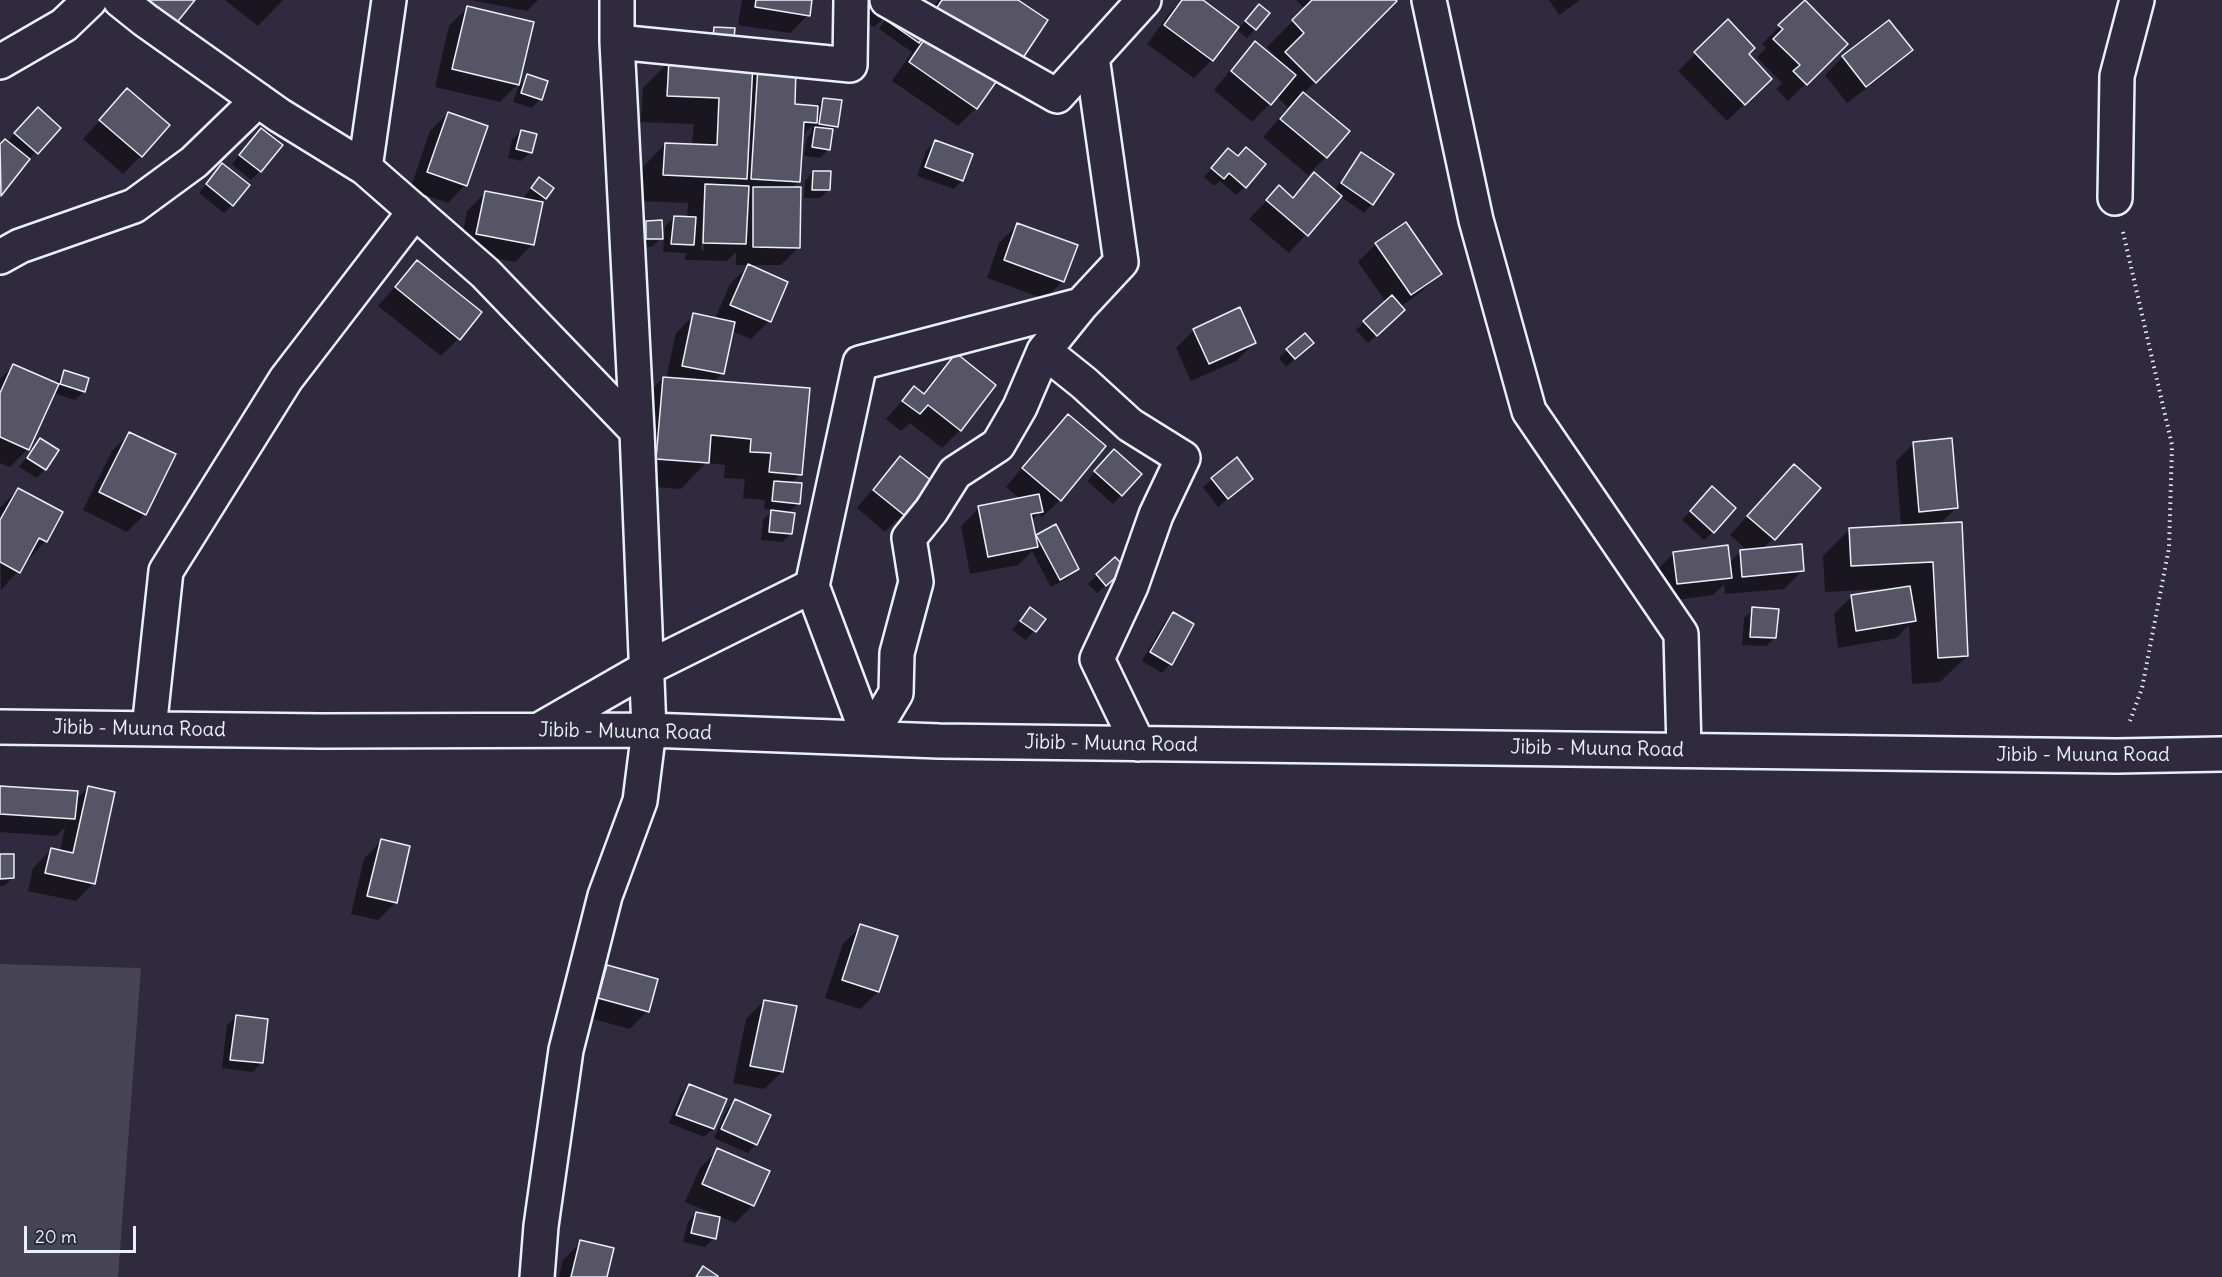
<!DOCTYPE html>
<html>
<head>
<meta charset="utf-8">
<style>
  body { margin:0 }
  #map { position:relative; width:2222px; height:1277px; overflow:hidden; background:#2f2a3d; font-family:Delius,sans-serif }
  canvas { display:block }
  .scale { position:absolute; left:24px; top:1226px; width:112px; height:27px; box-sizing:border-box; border:3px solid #e8f1f8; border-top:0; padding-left:8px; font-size:18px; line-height:21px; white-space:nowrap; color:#e8f1f8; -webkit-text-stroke:4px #2f2a3d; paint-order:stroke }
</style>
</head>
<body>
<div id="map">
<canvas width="2222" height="1277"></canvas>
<div class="scale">20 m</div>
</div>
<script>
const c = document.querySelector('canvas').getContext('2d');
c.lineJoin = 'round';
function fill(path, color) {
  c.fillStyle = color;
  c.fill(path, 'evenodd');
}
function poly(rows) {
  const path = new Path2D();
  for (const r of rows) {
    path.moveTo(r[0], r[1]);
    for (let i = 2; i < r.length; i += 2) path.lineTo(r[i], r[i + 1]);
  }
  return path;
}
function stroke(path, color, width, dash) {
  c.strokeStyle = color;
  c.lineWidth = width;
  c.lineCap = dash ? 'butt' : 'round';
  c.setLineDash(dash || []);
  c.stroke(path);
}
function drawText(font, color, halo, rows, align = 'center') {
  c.font = font + ' Delius,sans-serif';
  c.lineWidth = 5;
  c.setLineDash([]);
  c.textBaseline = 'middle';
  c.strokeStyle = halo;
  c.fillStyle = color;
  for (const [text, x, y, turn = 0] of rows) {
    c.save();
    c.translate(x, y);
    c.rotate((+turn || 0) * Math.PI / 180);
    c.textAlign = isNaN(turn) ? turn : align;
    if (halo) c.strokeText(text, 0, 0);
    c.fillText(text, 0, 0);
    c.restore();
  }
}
fill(poly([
  [0,964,141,968,118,1277,0,1277]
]), '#464455');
fill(poly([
  [93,0,193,0,169,30,151,48],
  [225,0,283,0,258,26],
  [470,0,538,0,527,11],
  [742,0,811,0,808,15,790,33,738,25],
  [911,0,927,0,923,9,920,26,938,0,1022,0,1019,3,1014,69,996,86,993,84,976,108,958,126,892,81,912,52,879,29,887,17],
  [1182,0,1201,0,1239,28,1259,6,1255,29,1247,38,1236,29,1212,60,1194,78,1147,44,1172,10],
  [1296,0,1395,1,1303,94,1326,157,1308,175,1263,137,1288,108,1277,96,1252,122,1214,90,1238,61,1255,43,1277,61,1278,59,1267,47,1305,9],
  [1549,0,1580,0,1559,15],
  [1804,2,1846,44,1788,101,1776,89,1782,83,1757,57,1766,48,1762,44],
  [875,6,886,11,883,19,874,27,863,22,866,14],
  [467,8,518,84,500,102,435,87,449,26],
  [1728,21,1747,54,1770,79,1727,121,1678,71],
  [1911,50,1893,68,1847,103,1825,75,1843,57],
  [670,61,751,76,759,68,793,105,816,107,824,99,837,126,831,132,829,149,820,158,804,156,807,138,811,133,813,125,801,136,799,181,791,189,799,247,781,265,736,265,736,252,727,261,685,260,686,253,663,252,665,226,674,218,687,218,688,203,637,201,639,171,665,144,692,145,694,124,641,122,643,88],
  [703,204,706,204,704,250,701,250],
  [528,76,540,99,532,108,513,102,519,85],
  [127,90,141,156,123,174,83,139],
  [448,113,465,185,448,203,410,190,430,131],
  [30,117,59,128,27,161,0,194,0,145,5,141,7,142],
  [521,131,530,152,521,161,508,158,512,140],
  [253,138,260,171,251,180,232,164],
  [935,142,962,180,954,189,917,176,926,151],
  [1361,154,1372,204,1364,213,1340,196,1289,253,1249,219,1279,188,1291,198,1314,174,1334,191,1353,163],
  [1220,159,1245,187,1236,195,1220,181,1214,186,1204,177],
  [813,172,829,189,820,198,804,198,805,181],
  [214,174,232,205,224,213,199,193],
  [539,179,552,188,541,202,533,244,515,262,459,252,467,211,485,193,522,199],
  [647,222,661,238,652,247,638,247,638,231],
  [1405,224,1440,273,1422,291,1400,307,1395,318,1368,343,1356,330,1386,302,1358,262,1376,244],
  [1017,225,1063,281,1045,299,987,278,999,243],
  [417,262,458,339,441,356,378,306],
  [748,266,769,321,751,339,732,331,722,373,713,382,800,474,791,484,799,503,788,513,791,534,782,542,761,540,763,520,773,510,764,509,765,500,743,498,745,479,724,478,725,465,706,463,681,489,630,485,637,405,663,378,666,379,676,333,694,315,715,319,730,284],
  [1194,330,1254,343,1236,361,1191,381,1176,348],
  [1312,343,1286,367,1279,358,1287,350],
  [956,355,960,430,942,448,910,423,901,431,886,419,914,388,922,394,938,373],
  [14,365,55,384,65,372,84,391,75,400,53,393,27,450,10,467,0,463,0,379],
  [1068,416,1060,500,1042,517,1038,514,1031,522,1035,538,1037,536,1077,569,1068,578,1051,587,1032,551,1018,565,970,574,961,526,979,508,1020,499,1006,487,1050,434],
  [130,433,145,514,127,532,83,510,112,451],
  [40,440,45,469,37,478,19,467],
  [1914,443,1957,507,1940,524,1967,656,1940,682,1912,684,1909,625,1896,638,1838,648,1834,614,1852,596,1883,591,1883,589,1825,592,1823,556,1850,529,1901,526,1896,461],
  [900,458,903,514,885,532,857,508,883,476],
  [1106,460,1140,474,1113,504,1087,481],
  [1236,460,1251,479,1218,507,1203,487],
  [1777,484,1819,488,1763,549,1802,571,1784,589,1725,594,1724,584,1713,595,1659,602,1656,571,1674,553,1729,563,1741,551,1748,551,1730,535],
  [18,489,45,541,1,590,0,508],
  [1704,497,1713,532,1704,540,1682,520],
  [1115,559,1115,577,1097,593,1088,584],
  [1030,609,1044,619,1026,640,1012,630],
  [1753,609,1775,638,1766,646,1742,645,1744,618],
  [1173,614,1192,625,1170,664,1162,673,1142,661,1164,623],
  [0,787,75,800,88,788,94,883,76,901,28,891,33,868,51,850,60,852,65,827,56,836,0,832],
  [381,841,396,902,378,920,351,914,364,859],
  [0,856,13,877,4,886,0,886],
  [861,926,878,992,860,1009,825,998,843,944],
  [608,967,647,1011,630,1029,581,1016,590,985],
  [764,1001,782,1072,764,1089,733,1083,746,1019],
  [236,1017,261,1063,253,1072,222,1068,227,1025],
  [689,1085,713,1129,704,1137,669,1123,681,1094],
  [736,1100,756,1144,748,1153,714,1138,727,1109],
  [718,1150,753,1205,735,1223,685,1202,700,1168],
  [696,1213,714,1238,705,1247,683,1242,688,1222],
  [581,1242,606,1277,559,1277,563,1260]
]), '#0007');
const building = poly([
  [132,0,195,0,170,31,132,0],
  [756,0,812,0,810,16,755,7,756,0],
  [942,0,1018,0,1048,20,1015,70,932,15,942,0],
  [1182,0,1203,0,1239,27,1213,61,1164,25,1182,0],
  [1312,0,1396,0,1397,1,1316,83,1285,52,1304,33,1292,20,1312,0],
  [1805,0,1848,44,1807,85,1793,71,1800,65,1773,39,1783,29,1778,25,1805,0],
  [1259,4,1270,13,1256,30,1245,21,1259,4],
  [467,6,534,22,519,85,452,69,467,6],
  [896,6,928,29,919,43,886,20,896,6],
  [1728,19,1755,48,1749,54,1772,79,1745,105,1694,52,1728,19],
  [1889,20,1913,50,1866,87,1842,56,1889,20],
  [714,27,735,28,733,49,712,48,714,27],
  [932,28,1001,75,977,109,909,62,932,28],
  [1255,41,1296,75,1271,105,1231,71,1255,41],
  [669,60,753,63,747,179,663,175,665,143,717,145,719,98,667,96,669,60],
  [758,66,796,68,795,104,818,106,817,123,804,122,800,182,751,179,758,66],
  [527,74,548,81,542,100,521,93,527,74],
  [127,88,170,125,142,157,99,120,127,88],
  [1303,92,1350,131,1327,158,1280,119,1303,92],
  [823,98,842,100,838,127,819,124,823,98],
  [38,107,61,128,38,154,14,133,38,107],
  [448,112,488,126,467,186,427,172,448,112],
  [815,127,833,129,830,150,812,147,815,127],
  [261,128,283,145,261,172,239,155,261,128],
  [521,130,537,134,532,153,516,149,521,130],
  [5,139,30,159,1,196,0,144,5,139],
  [935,140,973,154,963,181,925,167,935,140],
  [1246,147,1266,164,1246,188,1229,173,1224,179,1211,168,1228,148,1238,156,1246,147],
  [1361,152,1394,174,1373,205,1341,183,1361,152],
  [222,163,250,185,233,206,206,184,222,163],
  [813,171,831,171,830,190,812,190,813,171],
  [1314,172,1342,196,1308,236,1266,200,1279,185,1293,198,1314,172],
  [539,177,554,188,546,199,531,188,539,177],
  [705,184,749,186,746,244,703,243,705,184],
  [753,187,801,187,800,248,753,247,753,187],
  [485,191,543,202,534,245,476,234,485,191],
  [674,216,696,217,694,245,671,244,674,216],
  [662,220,663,239,646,239,646,221,662,220],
  [1406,222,1442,274,1411,295,1375,243,1406,222],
  [1017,223,1078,245,1064,282,1004,260,1017,223],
  [417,260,482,312,460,340,395,287,417,260],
  [748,264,788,282,771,322,730,305,748,264],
  [1392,295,1405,310,1377,336,1363,321,1392,295],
  [1240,307,1256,343,1209,364,1193,329,1240,307],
  [693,313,735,322,724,374,682,366,693,313],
  [1305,333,1314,343,1295,359,1286,349,1305,333],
  [956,353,996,385,961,431,928,405,920,414,902,401,914,386,924,394,956,353],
  [13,364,59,384,29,450,0,437,0,393,13,364],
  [64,370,89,378,85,392,60,384,64,370],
  [663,377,810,388,802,475,769,472,771,453,750,452,751,439,711,435,709,463,656,459,663,377],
  [1068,414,1106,446,1061,501,1022,468,1068,414],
  [129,432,176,454,146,515,99,492,129,432],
  [40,438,59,450,46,470,27,458,40,438],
  [1952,438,1958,508,1919,512,1913,442,1952,438],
  [1114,449,1142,474,1122,496,1094,471,1114,449],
  [900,456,932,481,904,515,873,490,900,456],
  [1237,457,1253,479,1228,499,1211,478,1237,457],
  [1794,464,1821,488,1775,540,1747,516,1794,464],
  [774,481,802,483,800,504,772,501,774,481],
  [1712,486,1736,508,1714,533,1690,511,1712,486],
  [18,488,63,512,47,542,39,538,20,573,0,562,0,520,18,488],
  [1039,494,1043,512,1031,514,1038,547,988,557,978,506,1039,494],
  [771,510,795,513,792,534,769,532,771,510],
  [1962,522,1968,656,1938,658,1933,562,1851,566,1849,528,1962,522],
  [1056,524,1079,569,1060,580,1036,535,1056,524],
  [1802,544,1804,571,1742,577,1740,550,1802,544],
  [1728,545,1732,578,1677,584,1673,552,1728,545],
  [1115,557,1126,568,1106,586,1096,574,1115,557],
  [1910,586,1916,621,1856,631,1851,595,1910,586],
  [1030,607,1046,619,1036,632,1020,621,1030,607],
  [1752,607,1779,609,1776,638,1750,637,1752,607],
  [1173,612,1194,624,1172,665,1150,652,1173,612],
  [0,786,78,791,75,819,0,814,0,786],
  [88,786,115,792,95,884,45,873,51,848,73,853,88,786],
  [381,839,410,846,397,903,367,896,381,839],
  [0,854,14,854,14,878,0,879,0,854],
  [860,924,898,936,879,992,842,980,860,924],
  [607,965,658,979,649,1012,598,998,607,965],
  [764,1000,797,1006,783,1072,750,1066,764,1000],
  [236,1015,268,1019,263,1063,230,1060,236,1015],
  [689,1084,727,1099,714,1129,676,1115,689,1084],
  [735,1099,771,1115,757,1145,721,1129,735,1099],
  [717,1148,770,1171,754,1206,702,1184,717,1148],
  [696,1212,720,1217,716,1239,691,1233,696,1212],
  [580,1240,614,1248,607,1277,571,1277,580,1240],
  [703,1266,718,1276,717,1277,696,1277,703,1266]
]);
fill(building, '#575565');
stroke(building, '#e8f1f8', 1.5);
const minor = poly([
  [120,0,145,20,279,115,365,168,485,273,637,431],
  [887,0,1057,96,1144,0],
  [1429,0,1476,220,1529,411,1681,634,1684,750],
  [617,42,850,65,851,0],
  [0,62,64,25,90,0],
  [365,168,389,0],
  [2115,198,2117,76,2137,0],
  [0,257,20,246,134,206,194,162,258,100],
  [1081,305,1044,351,1084,383,1130,425,1183,458,1156,515,1131,586,1097,659,1138,744],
  [812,586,869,738],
  [0,727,321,731,649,730,939,741,2117,756,2222,754],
  [149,729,166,571,286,379,415,211],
  [539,730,647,668,812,586,860,363,1081,305,1121,262,1092,57],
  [869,738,896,693,897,653,916,582,909,538,931,511,955,473,998,445,1020,407,1044,351],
  [537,1277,541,1226,566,1050,605,896,640,801,649,730,637,431,617,42,617,0]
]);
stroke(minor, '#e8f1f8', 38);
stroke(poly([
  [2123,232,2172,445,2169,548,2142,688,2130,721]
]), '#e8f1f8', 4, [1.5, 4.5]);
stroke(minor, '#2f2a3d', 33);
drawText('20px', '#e8f1f8', '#2f2a3d', [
  ["Jibib - Muuna Road",139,729,1],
  ["Jibib - Muuna Road",625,732,1],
  ["Jibib - Muuna Road",1111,744,1],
  ["Jibib - Muuna Road",1597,749,1],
  ["Jibib - Muuna Road",2083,755]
]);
</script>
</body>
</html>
